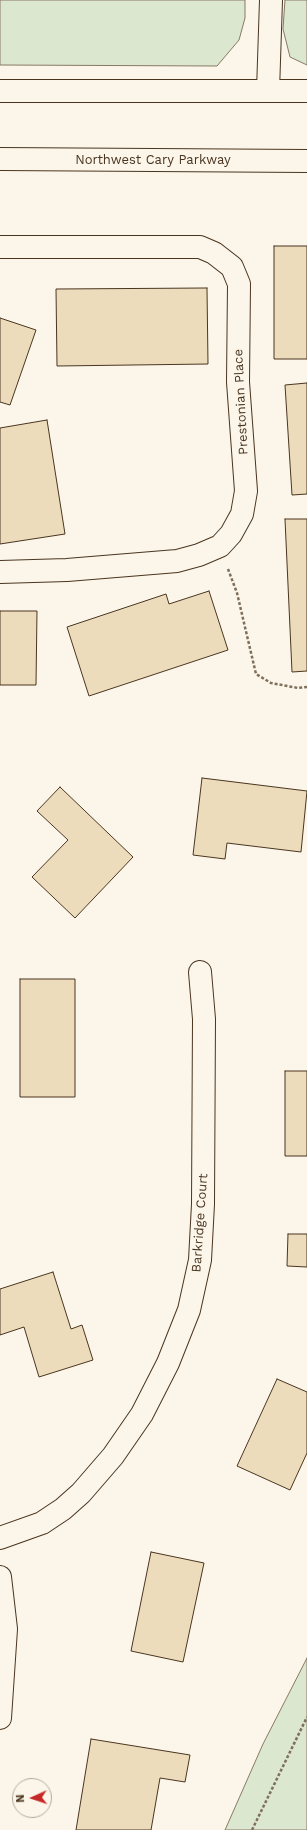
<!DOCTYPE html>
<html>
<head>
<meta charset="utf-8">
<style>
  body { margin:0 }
  #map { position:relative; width:307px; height:1830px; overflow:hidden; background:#fbf6e9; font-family:"Work Sans",sans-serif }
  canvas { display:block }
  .north { position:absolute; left:12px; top:1778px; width:40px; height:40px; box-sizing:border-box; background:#fbf6e9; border:1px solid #b4a999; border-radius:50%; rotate:267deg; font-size:11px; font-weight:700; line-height:16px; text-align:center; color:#4a3520 }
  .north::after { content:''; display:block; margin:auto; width:14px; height:18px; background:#c62828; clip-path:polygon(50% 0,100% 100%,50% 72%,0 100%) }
</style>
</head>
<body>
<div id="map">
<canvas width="307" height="1830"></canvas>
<div class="north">N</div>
</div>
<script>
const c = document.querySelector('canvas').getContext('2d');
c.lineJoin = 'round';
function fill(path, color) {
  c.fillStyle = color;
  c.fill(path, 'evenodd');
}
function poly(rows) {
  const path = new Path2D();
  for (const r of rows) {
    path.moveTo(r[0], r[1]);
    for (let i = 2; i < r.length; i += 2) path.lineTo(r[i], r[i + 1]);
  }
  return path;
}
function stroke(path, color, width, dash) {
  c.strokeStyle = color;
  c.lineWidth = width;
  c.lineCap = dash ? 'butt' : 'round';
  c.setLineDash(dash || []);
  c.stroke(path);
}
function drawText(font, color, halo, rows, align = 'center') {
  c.font = font + ' "Work Sans",sans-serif';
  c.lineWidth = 3;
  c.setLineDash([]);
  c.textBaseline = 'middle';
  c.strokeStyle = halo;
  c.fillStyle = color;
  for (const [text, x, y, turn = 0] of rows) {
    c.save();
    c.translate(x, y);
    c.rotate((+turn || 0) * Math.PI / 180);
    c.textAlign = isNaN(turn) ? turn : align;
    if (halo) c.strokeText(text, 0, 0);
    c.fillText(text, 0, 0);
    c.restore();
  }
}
const green = poly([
  [0,0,245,0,245,18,239,40,217,66,0,65,0,0],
  [285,0,307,0,307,65,290,57,283,29,285,0],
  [307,1658,307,1830,225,1830,263,1744,307,1658]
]);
fill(green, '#dce7d0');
stroke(green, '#887966', 1);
const building = poly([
  [274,246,307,246,307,359,274,359,274,246],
  [207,288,208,364,57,366,56,289,207,288],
  [0,318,36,330,10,405,0,402,0,318],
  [307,383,307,494,292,495,285,385,307,383],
  [47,420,65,534,0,544,0,428,47,420],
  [285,519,307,519,307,671,292,672,285,519],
  [209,591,228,650,89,696,67,627,166,594,169,604,209,591],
  [0,611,37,611,36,685,0,685,0,611],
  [202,778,307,791,301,852,227,843,225,859,193,855,202,778],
  [60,787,133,857,75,918,32,877,68,840,37,811,60,787],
  [20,979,75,979,75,1097,20,1097,20,979],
  [285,1071,307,1071,307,1156,285,1156,285,1071],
  [288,1234,307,1234,307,1267,287,1266,288,1234],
  [53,1272,71,1329,82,1325,93,1360,39,1377,24,1327,0,1335,0,1289,53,1272],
  [277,1379,307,1392,307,1453,290,1490,237,1466,277,1379],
  [151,1552,204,1563,183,1662,131,1651,151,1552],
  [91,1739,190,1755,185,1782,160,1778,151,1830,76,1830,91,1739]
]);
fill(building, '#ecdcbc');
stroke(building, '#4a3520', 1);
const minor = poly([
  [268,91,271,0],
  [0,247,200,247,214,253,232,267,239,284,238,382,246,491,242,514,231,534,220,546,199,555,177,561,67,570,0,572],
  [0,1538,42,1523,63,1509,81,1493,113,1456,142,1414,168,1363,189,1310,200,1260,203,1204,204,1019,200,972],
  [0,1577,6,1629,0,1718]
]);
const major = poly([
  [0,91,307,91],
  [0,159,307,161]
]);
stroke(minor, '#4a3520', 24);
stroke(major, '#4a3520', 24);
stroke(poly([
  [228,569,237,593,256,674,271,683,298,688,307,687],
  [252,1830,307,1717]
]), '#7f6f5c', 2.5, [3, 2]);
stroke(minor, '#fbf6e9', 22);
stroke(major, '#fbf6e9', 22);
drawText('13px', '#4a3520', '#fbf6e9', [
  ["Northwest Cary Parkway",153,160],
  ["Prestonian Place",241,402,-93],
  ["Barkridge Court",200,1223,-86]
]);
</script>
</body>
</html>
